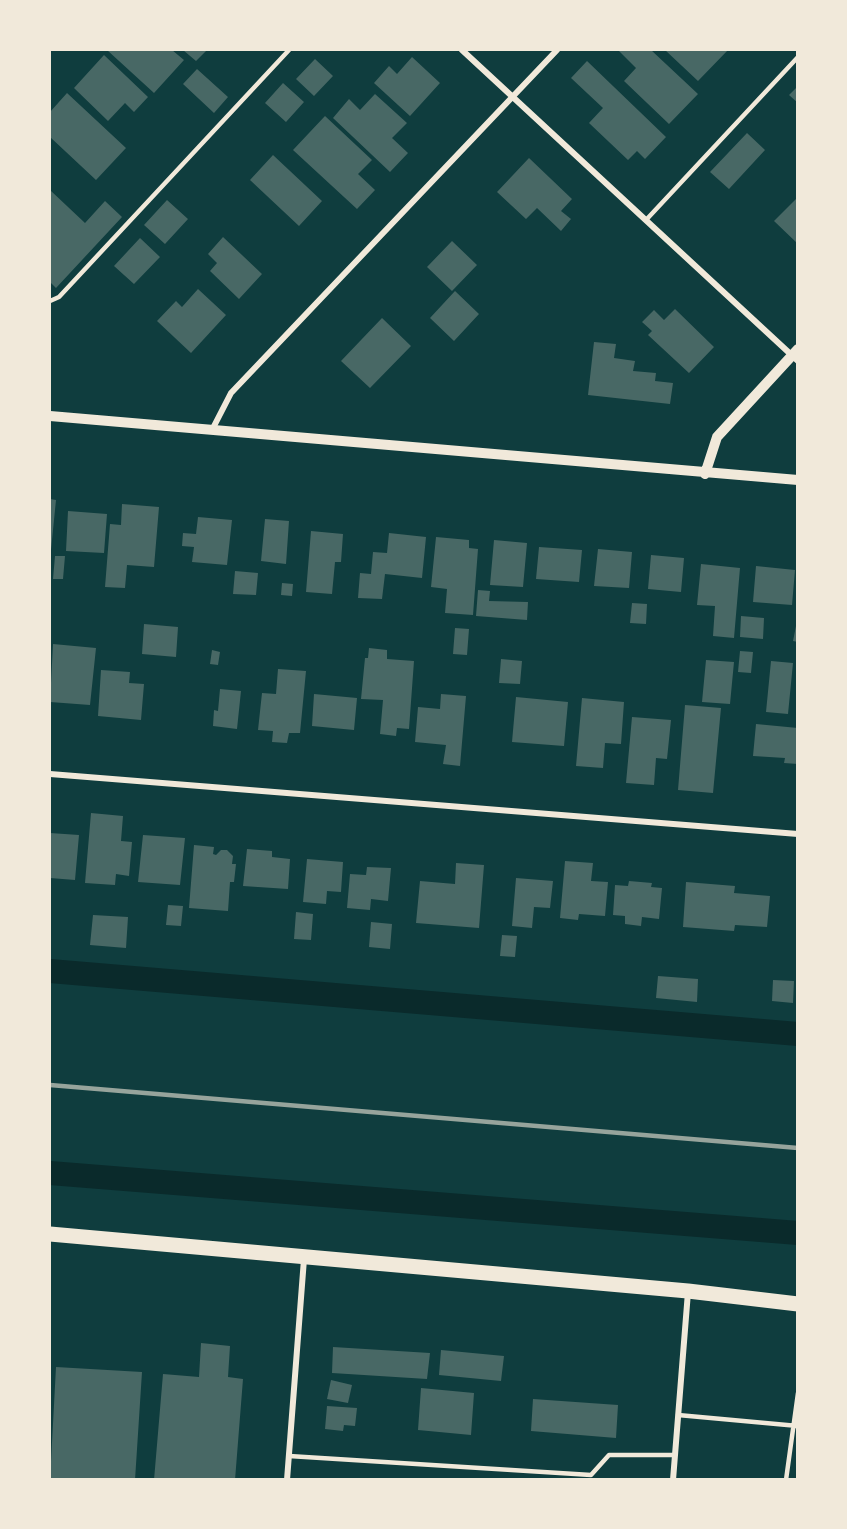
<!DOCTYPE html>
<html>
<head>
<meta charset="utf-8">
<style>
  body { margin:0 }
  #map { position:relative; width:847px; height:1529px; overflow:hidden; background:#0f3d3e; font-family:Inter,sans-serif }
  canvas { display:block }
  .frame { position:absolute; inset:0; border:51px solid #f1e9da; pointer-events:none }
</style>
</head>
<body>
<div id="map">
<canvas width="847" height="1529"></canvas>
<div class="frame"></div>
</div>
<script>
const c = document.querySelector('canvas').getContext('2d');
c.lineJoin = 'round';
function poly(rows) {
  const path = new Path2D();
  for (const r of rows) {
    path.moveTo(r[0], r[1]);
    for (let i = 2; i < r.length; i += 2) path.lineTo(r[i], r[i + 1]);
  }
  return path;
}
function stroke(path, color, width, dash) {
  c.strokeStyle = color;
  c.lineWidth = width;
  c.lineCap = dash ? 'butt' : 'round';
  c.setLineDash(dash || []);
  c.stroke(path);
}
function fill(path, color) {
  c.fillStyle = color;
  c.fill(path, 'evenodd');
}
stroke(poly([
  [50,971,798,1034],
  [50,1173,798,1233]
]), '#0a2a2b', 24);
fill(poly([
  [107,50,172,50,184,60,154,93],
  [183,50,207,50,196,61],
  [618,50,651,50,698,94,669,124,624,81,636,68],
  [665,50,728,50,698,81],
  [104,55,148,97,134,112,125,103,108,121,74,88],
  [412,57,440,83,410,116,374,83,389,66,397,74],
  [315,59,333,76,314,96,296,79],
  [587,61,666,137,645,159,637,151,628,160,589,123,603,108,571,78],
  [197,69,228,97,214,113,183,84],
  [283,83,304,102,286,122,265,103],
  [798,86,798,103,789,95],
  [67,93,126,148,96,180,50,137,50,112],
  [375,94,407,123,392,138,408,153,390,172,333,118,349,99,360,110],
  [325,116,372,160,358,174,375,190,357,209,293,150],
  [747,133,765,150,729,189,710,172],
  [273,155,322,201,299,226,250,180],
  [529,158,572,199,561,211,571,219,561,231,537,208,526,219,497,192],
  [50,190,85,223,105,201,122,217,56,288,50,282],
  [798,197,798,244,774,221],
  [167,200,188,219,165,244,144,225],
  [223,237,262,274,239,299,210,271,217,263,208,254],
  [140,238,160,257,134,284,114,266],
  [452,241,477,265,452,291,427,267],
  [198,289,226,315,191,353,157,321,176,301,182,307],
  [455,291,479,314,454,341,430,318],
  [675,309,714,347,689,373,648,335,652,331,642,322,654,310,664,320],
  [382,318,411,346,370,388,341,361],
  [594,342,616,344,614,358,635,361,633,371,656,373,655,381,673,383,670,404,588,395],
  [50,499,56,500,51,550,50,550],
  [122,504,159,507,154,567,127,565,125,588,105,587,110,524,121,525],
  [68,511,107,514,104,553,66,551],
  [198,517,232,520,227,565,192,562,194,547,182,546,183,533,196,534],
  [265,519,289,521,286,564,261,561],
  [311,531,343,534,341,562,335,562,332,594,306,592],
  [389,533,426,537,422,578,385,574,382,599,358,598,360,573,371,574,373,552,387,553],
  [436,537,469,540,469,548,478,549,473,615,445,613,447,589,431,587],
  [494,540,527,543,523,587,490,585],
  [539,547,582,550,579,582,536,579],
  [598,549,632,552,629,588,594,586],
  [651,555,684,558,681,592,648,589],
  [55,556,65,556,63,579,53,579],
  [701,564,740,568,734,638,713,636,715,606,697,605],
  [756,566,795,570,792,605,753,602],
  [235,571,258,573,256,595,233,594],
  [282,583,293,584,292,596,281,595],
  [478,590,490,591,489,601,528,602,527,620,476,616],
  [632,603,647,604,646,624,630,623],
  [741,616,764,618,763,639,740,637],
  [144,624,178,627,176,657,142,654],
  [796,626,798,626,798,642,793,641],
  [455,628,469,629,467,655,453,654],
  [53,644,96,648,90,705,50,702],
  [369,648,387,650,387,659,414,661,409,729,397,728,396,736,380,734,383,700,361,699,365,658,368,658],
  [212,650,220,652,218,665,210,664],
  [740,651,753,652,751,673,738,672],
  [501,659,522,661,520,684,499,683],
  [706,660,734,662,730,704,702,702],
  [771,661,793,663,788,714,766,712],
  [278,669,306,671,300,733,289,733,287,743,272,742,273,731,258,730,262,693,276,694],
  [101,670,130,672,129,683,144,684,141,720,98,716],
  [220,689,241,691,237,729,213,726,214,710,218,711],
  [314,694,357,698,354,730,312,726],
  [441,694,466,696,460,766,443,764,446,745,415,742,418,707,440,709],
  [516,697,568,702,564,746,512,742],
  [582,698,624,702,621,744,605,743,603,768,576,766],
  [685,705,721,708,713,793,678,790],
  [632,717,671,720,667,759,656,758,654,785,626,783],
  [756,724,798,728,798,764,784,763,785,758,753,756],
  [91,813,123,816,121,841,132,842,129,876,116,874,115,885,85,883],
  [50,833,79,835,75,880,50,878],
  [143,835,185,838,180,885,138,882],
  [194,845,214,847,213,854,216,855,221,850,227,850,233,856,232,864,236,864,234,882,230,882,228,911,189,908],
  [247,849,272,851,272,857,290,859,288,889,243,886],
  [307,859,343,862,341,892,327,891,326,904,303,902],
  [565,861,593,863,591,881,608,882,605,916,579,914,578,920,560,918],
  [456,863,484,865,479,928,416,923,420,881,455,884],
  [367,867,391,868,388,901,371,899,370,910,347,908,350,874,366,875],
  [516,878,553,881,550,908,534,907,532,928,512,926],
  [629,881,652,883,651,887,662,888,659,919,642,917,641,926,625,924,625,916,613,915,615,885,628,886],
  [686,882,735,886,734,893,770,896,767,927,735,925,734,931,683,927],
  [168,905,183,906,181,926,166,925],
  [296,912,313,914,311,940,294,939],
  [93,915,128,917,126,948,90,945],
  [371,922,392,924,390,949,369,947],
  [502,935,517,936,515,957,500,956],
  [658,976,698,979,697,1002,656,998],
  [773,980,794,981,793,1003,772,1001],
  [201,1343,230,1346,228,1377,243,1379,235,1480,154,1480,163,1374,199,1377],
  [333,1347,430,1353,427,1379,332,1373],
  [441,1350,504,1356,501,1381,439,1375],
  [56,1367,142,1372,135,1480,50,1480],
  [331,1380,352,1385,348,1403,327,1399],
  [421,1388,474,1393,471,1435,418,1430],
  [533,1399,618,1405,616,1438,531,1431],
  [327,1406,357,1408,355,1426,344,1425,343,1431,325,1429]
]), '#486865');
stroke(poly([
  [646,220,798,57],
  [50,301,59,297,289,50],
  [678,1415,798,1426],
  [289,1456,591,1475,609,1455,675,1455],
  [786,1480,798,1393]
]), '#f1e9da', 4.5);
stroke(poly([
  [462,50,798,361],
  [212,430,231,393,557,50],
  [50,774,798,834],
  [287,1480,304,1259],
  [673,1480,688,1292]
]), '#f1e9da', 6);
stroke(poly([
  [50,416,798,480],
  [705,474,717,437,798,349]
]), '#f1e9da', 10);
stroke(poly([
  [50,1234,688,1291,798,1304]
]), '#f1e9da', 15);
stroke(poly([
  [50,1085,798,1148]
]), '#97a49c', 4.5);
</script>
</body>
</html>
